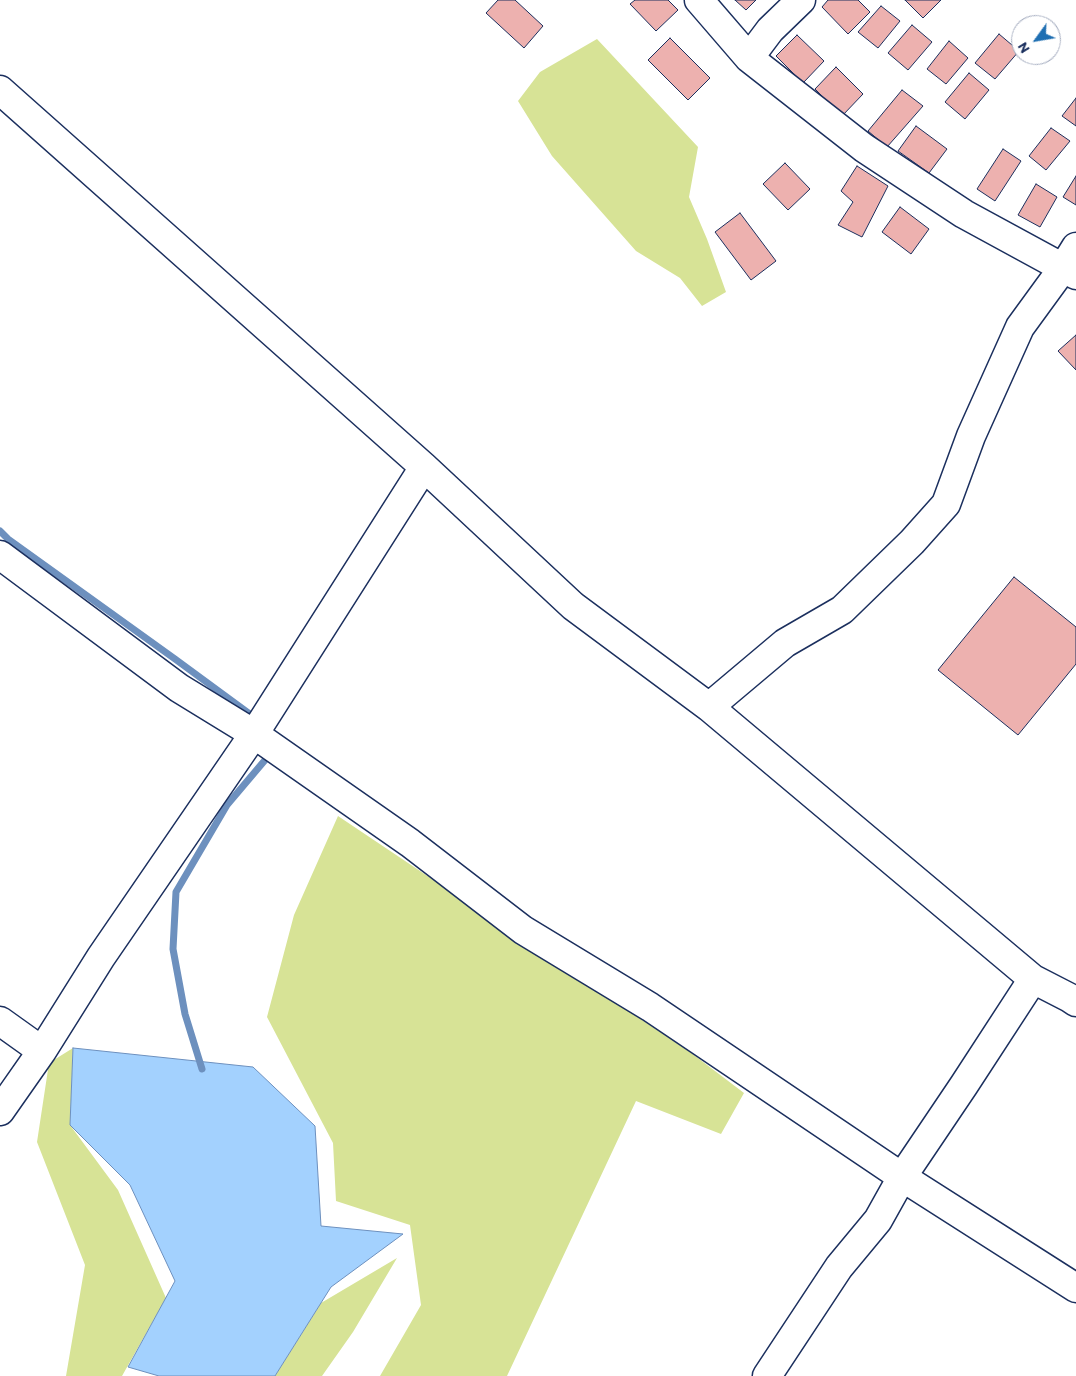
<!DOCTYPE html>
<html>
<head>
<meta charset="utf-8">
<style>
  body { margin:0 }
  #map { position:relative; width:1076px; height:1376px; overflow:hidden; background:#fff; font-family:Itim,sans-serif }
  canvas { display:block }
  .north { position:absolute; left:1011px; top:15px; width:50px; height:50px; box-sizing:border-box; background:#fff; border:1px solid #a4acbf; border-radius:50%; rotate:238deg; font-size:14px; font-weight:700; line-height:20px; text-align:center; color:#1b2f5e }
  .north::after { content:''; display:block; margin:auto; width:18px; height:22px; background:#1f6fb2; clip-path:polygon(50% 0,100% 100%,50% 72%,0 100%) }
</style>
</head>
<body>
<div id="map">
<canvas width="1076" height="1376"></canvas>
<div class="north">N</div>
</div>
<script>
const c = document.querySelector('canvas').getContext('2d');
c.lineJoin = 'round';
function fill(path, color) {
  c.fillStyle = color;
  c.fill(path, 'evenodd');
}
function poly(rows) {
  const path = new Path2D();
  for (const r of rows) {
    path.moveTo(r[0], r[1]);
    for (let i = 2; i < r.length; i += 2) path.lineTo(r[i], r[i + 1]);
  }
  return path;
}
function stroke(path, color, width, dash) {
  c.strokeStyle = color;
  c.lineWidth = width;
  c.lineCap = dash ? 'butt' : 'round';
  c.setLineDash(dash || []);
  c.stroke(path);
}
fill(poly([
  [597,39,698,147,689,197,707,239,726,292,702,306,680,278,636,251,552,156,518,101,540,72],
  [338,816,690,1052,744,1093,721,1134,636,1101,507,1376,380,1376,421,1305,410,1225,336,1201,333,1143,267,1017,294,915],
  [73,1048,70,1125,118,1190,166,1298,122,1376,66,1376,85,1265,37,1142,49,1063],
  [397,1258,353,1332,322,1376,275,1376,321,1303]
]), '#d7e396');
const water = poly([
  [73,1048,253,1067,315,1126,321,1226,403,1234,331,1287,275,1376,159,1376,128,1367,175,1281,130,1185,70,1125,73,1048]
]);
fill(water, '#a3d1fe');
stroke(water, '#6d90be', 1);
stroke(poly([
  [0,531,8,539,175,659,258,720],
  [202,1069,185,1014,173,949,176,892,227,805,271,753]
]), '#6d90be', 7);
const building = poly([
  [498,0,515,0,543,26,524,48,486,13,498,0],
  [635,0,668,0,678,10,656,31,630,4,635,0],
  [735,0,756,0,746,10,735,0],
  [828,0,858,0,870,12,848,34,822,7,828,0],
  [905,0,941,0,923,18,905,0],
  [881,6,900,21,878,48,858,32,881,6],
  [912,25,932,42,908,70,888,53,912,25],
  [999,34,1019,51,995,79,975,63,999,34],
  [797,35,824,61,803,83,776,56,797,35],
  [670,38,710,78,688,100,648,60,670,38],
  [949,41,968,58,946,84,927,69,949,41],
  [836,67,863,94,842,116,815,89,836,67],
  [969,73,989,90,965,119,945,102,969,73],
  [902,90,923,106,887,147,868,131,902,90],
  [1076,98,1076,126,1062,116,1076,98],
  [916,126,947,149,929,173,898,151,916,126],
  [1051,128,1070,141,1046,170,1029,156,1051,128],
  [1003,149,1021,161,995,201,977,189,1003,149],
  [785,163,810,189,788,210,763,184,785,163],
  [857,166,888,186,862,237,838,225,853,202,841,191,857,166],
  [1076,176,1076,205,1063,197,1076,176],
  [1036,184,1057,197,1040,227,1018,215,1036,184],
  [900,207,929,229,911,254,882,232,900,207],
  [740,213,776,261,751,280,715,232,740,213],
  [1076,335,1076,370,1058,351,1076,335],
  [1014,577,1076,627,1076,664,1018,735,938,670,1014,577]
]);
fill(building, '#edb1af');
stroke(building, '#1b2f5e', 1);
const street = poly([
  [699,0,749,58,864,148,964,214,1076,275],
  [749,58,770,30,801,0],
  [0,90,424,467,573,606,709,707,1033,979,1070,998,1076,1002],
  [0,555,179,688,254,734,410,843,523,930,650,1007,902,1177,1076,1288],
  [709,707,785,643,842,610,912,542,946,504,971,436,1020,327,1063,268,1076,247],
  [0,1021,42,1051],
  [0,1111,42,1051,101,957,256,731,424,467],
  [767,1376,839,1267,878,1220,902,1177,964,1085,1033,979]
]);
stroke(street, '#1b2f5e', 31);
stroke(street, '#fff', 28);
</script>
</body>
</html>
